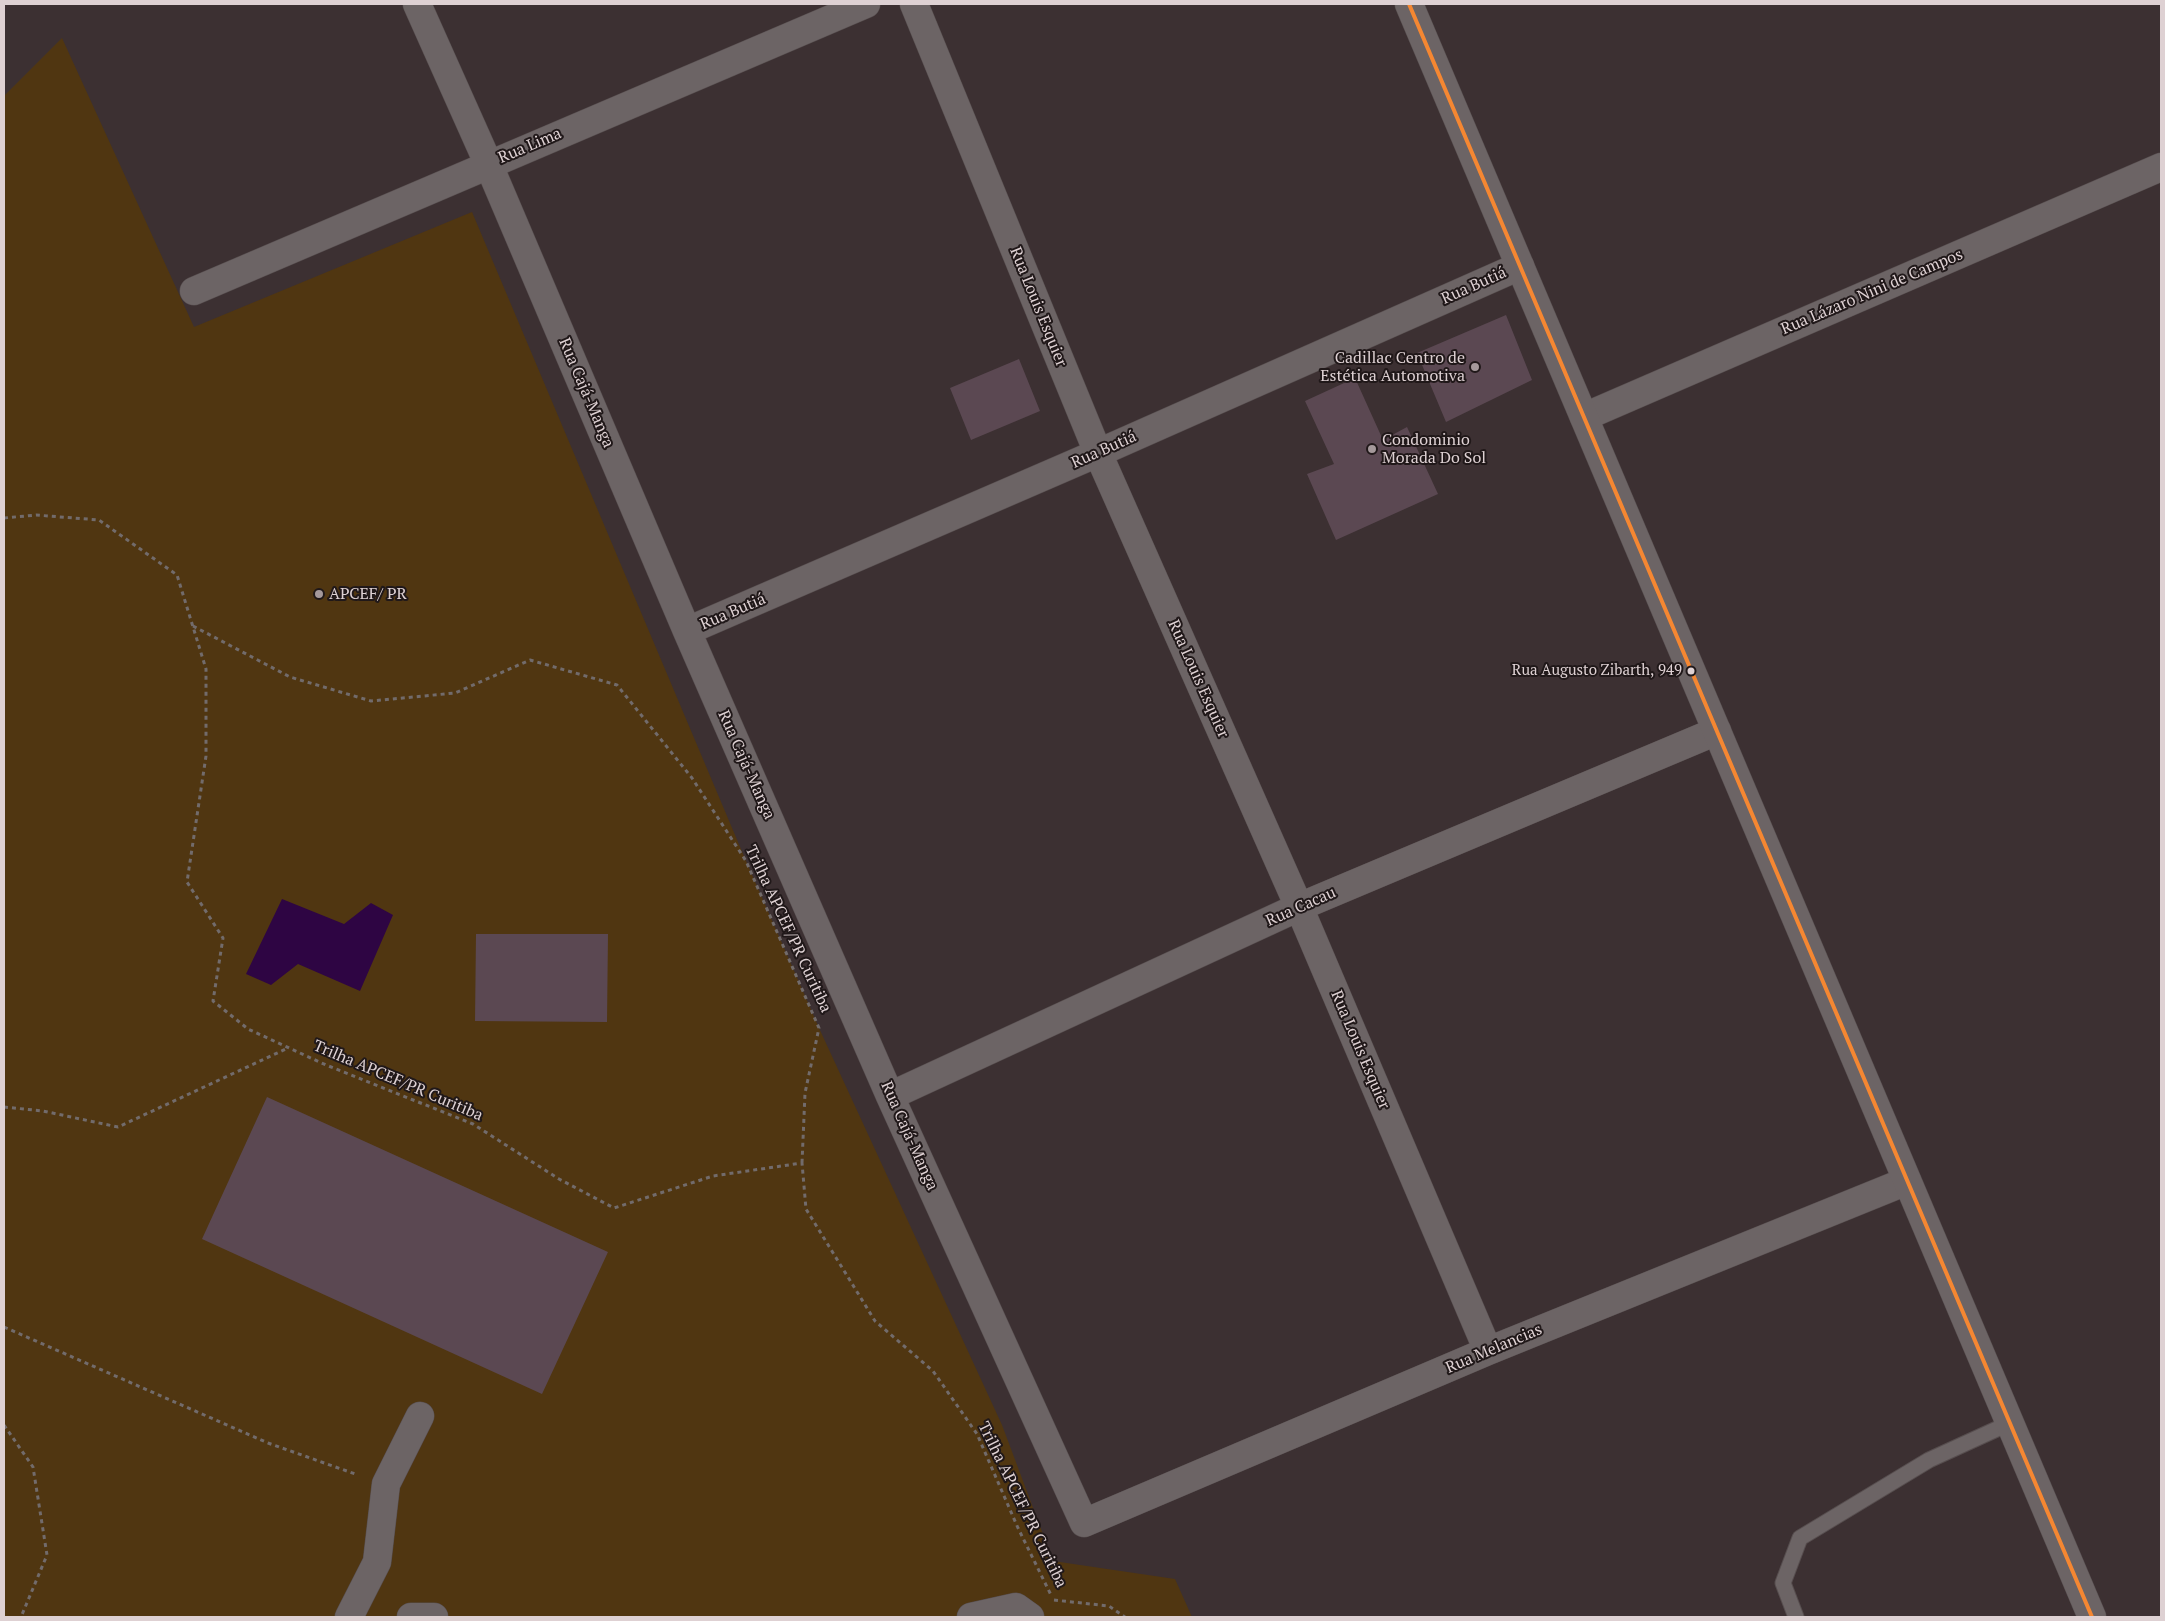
<!DOCTYPE html>
<html>
<head>
<meta charset="utf-8">
<style>
  body { margin:0 }
  #map { position:relative; width:2165px; height:1621px; overflow:hidden; background:#3c3032; font-family:"PT Serif",serif }
  canvas { display:block }
  .frame { position:absolute; inset:0; border:5px solid #ded1d3; pointer-events:none }
</style>
</head>
<body>
<div id="map">
<canvas width="2165" height="1621"></canvas>
<div class="frame"></div>
</div>
<script>
const c = document.querySelector('canvas').getContext('2d');
c.lineJoin = 'round';
function fill(path, color) {
  c.fillStyle = color;
  c.fill(path, 'evenodd');
}
function poly(rows) {
  const path = new Path2D();
  for (const r of rows) {
    path.moveTo(r[0], r[1]);
    for (let i = 2; i < r.length; i += 2) path.lineTo(r[i], r[i + 1]);
  }
  return path;
}
function stroke(path, color, width, dash) {
  c.strokeStyle = color;
  c.lineWidth = width;
  c.lineCap = dash ? 'butt' : 'round';
  c.setLineDash(dash || []);
  c.stroke(path);
}
function drawText(font, color, halo, rows, align = 'center') {
  c.font = font + ' "PT Serif",serif';
  c.lineWidth = 4;
  c.setLineDash([]);
  c.textBaseline = 'middle';
  c.strokeStyle = halo;
  c.fillStyle = color;
  for (const [text, x, y, turn = 0] of rows) {
    c.save();
    c.translate(x, y);
    c.rotate((+turn || 0) * Math.PI / 180);
    c.textAlign = isNaN(turn) ? turn : align;
    if (halo) c.strokeText(text, 0, 0);
    c.fillText(text, 0, 0);
    c.restore();
  }
}
fill(poly([
  [62,38,194,327,472,212,746,861,819,1028,1002,1425,1053,1561,1175,1579,1192,1617,4,1617,4,96]
]), '#503611');
fill(poly([
  [282,899,344,924,371,903,393,915,360,991,298,964,271,985,246,974]
]), '#2e0543');
fill(poly([
  [1506,315,1532,380,1446,422,1417,353],
  [1019,359,1040,411,971,440,950,388],
  [1355,378,1383,440,1407,427,1438,494,1336,540,1307,474,1334,464,1305,401],
  [476,934,608,934,607,1022,475,1021],
  [267,1097,608,1252,542,1394,202,1239]
]), '#5b4852');
const lane = poly([
  [1796,1617,1783,1583,1800,1538,1929,1460,2010,1423]
]);
const street = poly([
  [417,4,488,163,687,631,890,1096,1084,1523,1488,1351,1907,1181],
  [914,4,1098,453,1299,907,1488,1351],
  [194,291,866,4],
  [1584,417,2161,167],
  [687,631,1098,453,1520,266],
  [890,1096,1299,907,1717,731],
  [349,1617,377,1562,386,1484,420,1416],
  [411,1617,434,1617],
  [971,1617,1016,1607,1030,1617]
]);
const secondary = poly([
  [1409,4,2092,1617]
]);
stroke(lane, '#574e4f', 17);
stroke(street, '#574e4f', 29);
stroke(secondary, '#574e4f', 29);
stroke(poly([
  [4,518,36,515,99,520,177,575,206,669,206,756,187,882,223,938,213,1001,248,1029,326,1065,473,1124,559,1179,614,1208,713,1176,802,1163,806,1209,875,1321,933,1371,977,1434,1018,1528,1051,1595],
  [193,626,290,677,371,701,455,693,530,660,617,685,692,778,746,861,819,1028,805,1093,802,1163],
  [4,1107,43,1111,118,1127,288,1048],
  [4,1327,268,1443,358,1475],
  [4,1425,33,1467,47,1555,21,1617],
  [1054,1600,1109,1606,1125,1617]
]), '#726b6b', 3, [4, 4]);
stroke(lane, '#6c6465', 15);
stroke(street, '#6c6465', 28);
stroke(secondary, '#6c6465', 28);
stroke(poly([
  [1409,4,2092,1617]
]), '#f58732', 4);
for (const [x, y, r, color] of [
  [1475,367,5,"#a5999b"],
  [1372,449,5,"#a5999b"],
  [319,594,5,"#a5999b"],
  [1691,671,4.5,"#ded1d3"]
]) {
  const dot = new Path2D();
  dot.arc(x, y, r, 0, 2 * Math.PI);
  c.fillStyle = color;
  c.fill(dot);
  stroke(dot, '#201819', 2);
}
drawText('15px', '#ded1d3', '#201819', [
  ["Rua Augusto Zibarth, 949",1682,671]
], 'right');
drawText('16px', '#ded1d3', '#201819', [
  ["Rua Lima",530,146,-23],
  ["Rua Butiá",1474,286,-24],
  ["Rua Lázaro Nini de Campos",1872,292,-23],
  ["Rua Louis Esquier",1038,307,68],
  ["Rua Cajá-Manga",586,393,67],
  ["Rua Butiá",1104,450,-24],
  ["Rua Butiá",733,612,-23],
  ["Rua Louis Esquier",1198,679,66],
  ["Rua Cajá-Manga",746,765,66],
  ["Rua Cacau",1301,907,-24],
  ["Trilha APCEF/PR Curitiba",788,929,65],
  ["Rua Louis Esquier",1360,1050,67],
  ["Trilha APCEF/PR Curitiba",398,1081,23],
  ["Rua Cajá-Manga",909,1136,66],
  ["Rua Melancias",1494,1349,-23],
  ["Trilha APCEF/PR Curitiba",1022,1505,64]
]);
drawText('16px', '#ded1d3', '#201819', [
  ["Cadillac Centro de",1465,358,"right"],
  ["Estética Automotiva",1465,376,"right"],
  ["Condominio",1382,440],
  ["Morada Do Sol",1382,458],
  ["APCEF/ PR",329,594]
], 'left');
</script>
</body>
</html>
